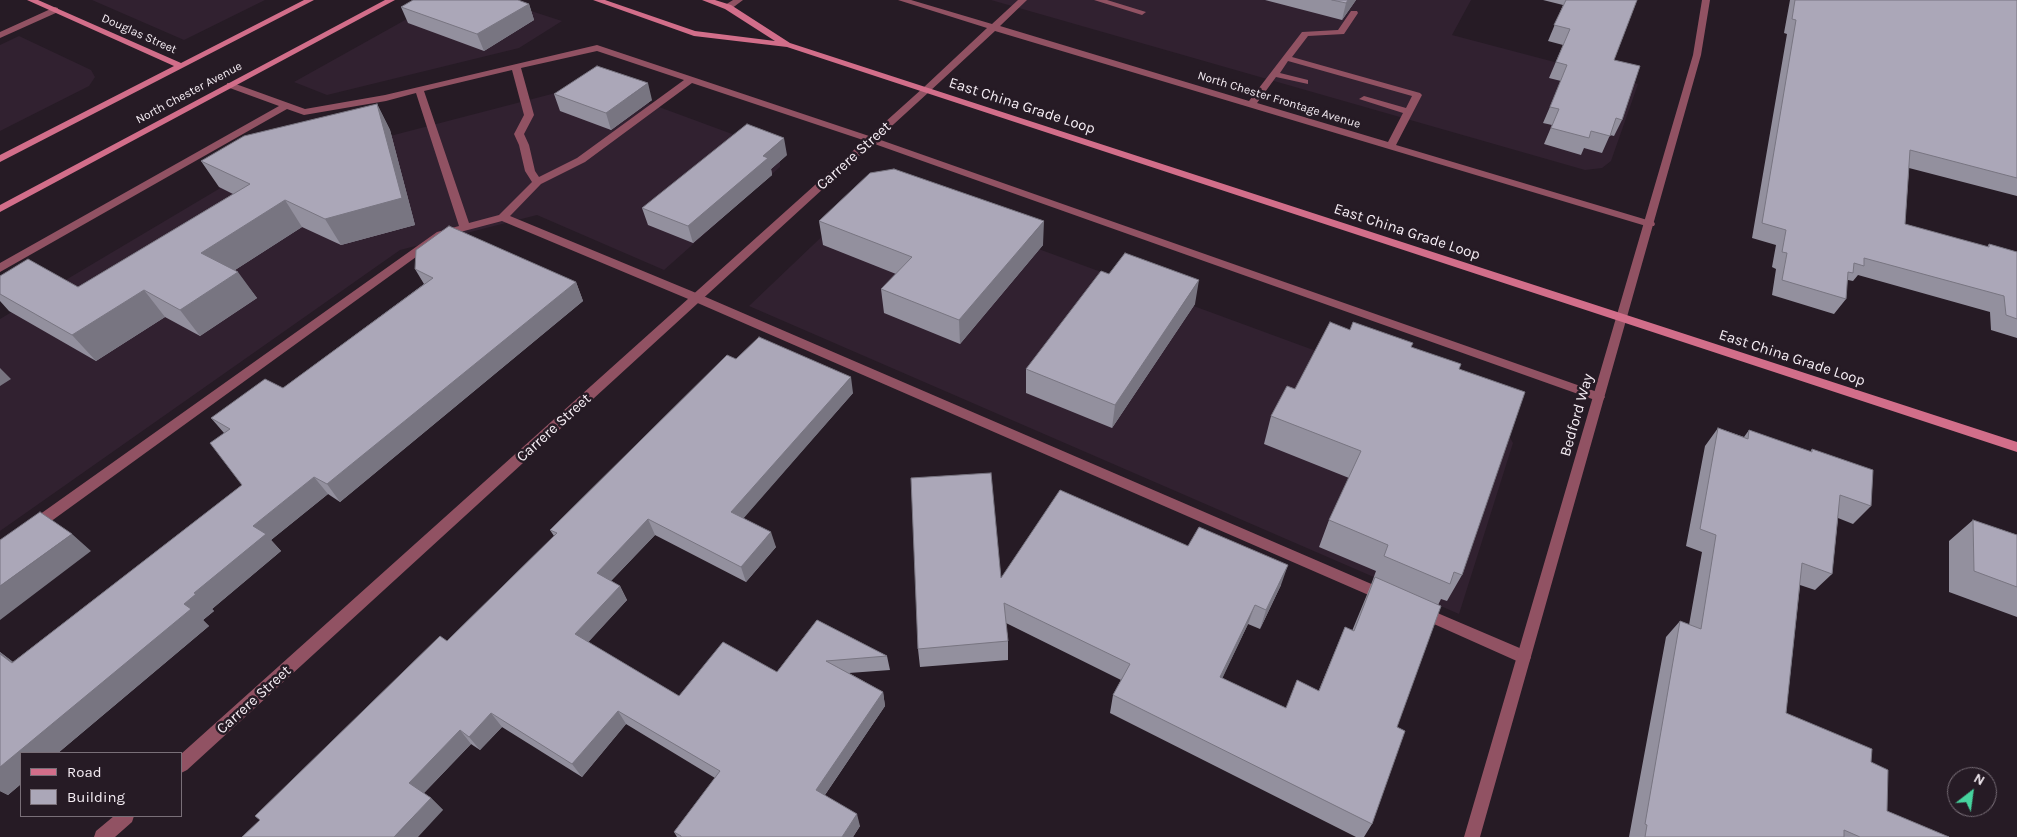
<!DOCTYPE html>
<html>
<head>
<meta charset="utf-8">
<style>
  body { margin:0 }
  #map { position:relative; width:2017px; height:837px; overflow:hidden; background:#261b25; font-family:Karla,sans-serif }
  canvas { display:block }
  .legend { position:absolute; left:20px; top:752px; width:162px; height:65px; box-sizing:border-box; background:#261b25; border:1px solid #796f78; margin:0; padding:6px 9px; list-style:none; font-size:15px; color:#f5edf4 }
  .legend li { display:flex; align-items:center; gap:10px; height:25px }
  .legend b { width:25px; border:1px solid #796f78 }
  .north { position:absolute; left:1947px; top:767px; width:50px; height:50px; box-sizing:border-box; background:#261b25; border:1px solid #796f78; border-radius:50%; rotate:30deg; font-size:14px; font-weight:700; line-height:20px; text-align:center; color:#f5edf4 }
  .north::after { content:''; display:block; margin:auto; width:18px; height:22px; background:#46d49e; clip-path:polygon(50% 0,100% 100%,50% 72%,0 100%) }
</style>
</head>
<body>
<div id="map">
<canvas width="2017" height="837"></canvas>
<ul class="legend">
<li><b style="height:6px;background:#d26e8a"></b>Road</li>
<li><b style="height:14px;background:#aba7b8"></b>Building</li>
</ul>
<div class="north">N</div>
</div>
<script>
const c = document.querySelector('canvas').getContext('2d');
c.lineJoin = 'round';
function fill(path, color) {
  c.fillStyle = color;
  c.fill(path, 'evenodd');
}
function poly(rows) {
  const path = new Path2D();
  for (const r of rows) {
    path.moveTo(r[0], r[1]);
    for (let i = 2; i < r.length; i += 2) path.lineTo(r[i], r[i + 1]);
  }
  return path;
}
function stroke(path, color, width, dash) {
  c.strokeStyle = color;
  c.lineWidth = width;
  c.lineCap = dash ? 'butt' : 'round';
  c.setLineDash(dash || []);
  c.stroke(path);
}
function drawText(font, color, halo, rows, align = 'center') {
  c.font = font + ' Karla,sans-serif';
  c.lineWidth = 5;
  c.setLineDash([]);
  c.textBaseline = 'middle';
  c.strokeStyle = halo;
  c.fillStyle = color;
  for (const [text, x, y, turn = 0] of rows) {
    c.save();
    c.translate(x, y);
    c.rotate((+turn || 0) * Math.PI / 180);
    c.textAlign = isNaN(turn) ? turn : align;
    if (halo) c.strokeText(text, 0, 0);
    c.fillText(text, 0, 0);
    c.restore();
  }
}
fill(poly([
  [92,0,265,0,184,40],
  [441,0,497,0,562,21,519,48,327,95,294,82],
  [991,0,1471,0,1452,35,1638,84,1611,161,1602,168,1585,170],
  [19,36,91,70,95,77,89,86,0,131,0,45],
  [594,83,770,148,780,156,780,167,664,270,537,215,400,250,0,531,0,319,244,174],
  [889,194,1482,412,1503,425,1513,443,1459,614,749,306,855,205]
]), '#312130');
fill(poly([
  [733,0,743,0,731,9,725,9,725,5,733,0],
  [898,0,911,0,992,24,1018,0,1027,0,1000,26,1249,101,1302,32,1338,30,1351,11,1357,11,1358,13,1344,34,1308,36,1292,57,1420,93,1422,95,1396,145,1654,222,1655,224,1654,226,1646,226,995,31,929,92,923,92,923,88,987,28,898,0],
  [1288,61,1412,96,1406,108,1364,96,1359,99,1403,113,1388,142,1257,103,1276,77,1308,84,1308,80,1280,73,1288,61],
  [1094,0,1107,0,1146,12,1142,15,1094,0],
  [55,7,58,8,58,12,0,38,0,32,55,7],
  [597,45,875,138,1603,394,1605,397,1603,400,1599,402,1595,400,869,142,692,83,585,162,541,184,510,216,701,295,1390,592,1392,596,1390,600,1385,602,1380,600,693,301,502,221,445,236,39,530,34,532,29,530,27,526,29,522,437,232,459,226,416,93,386,101,304,115,287,109,0,272,0,263,279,106,227,87,227,83,233,83,305,109,385,95,597,45],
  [597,51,684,80,577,158,539,177,535,171,529,145,524,134,534,115,521,68,597,51],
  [512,70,524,115,514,134,519,145,525,171,532,182,499,215,469,223,424,91,512,70],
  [1421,606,1529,652,1531,657,1529,662,1524,664,1519,662,1416,616,1414,612,1416,608,1421,606]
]), '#915263');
fill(poly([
  [1702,0,1710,0,1701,55,1480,837,1464,837,1693,55,1702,0],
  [926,87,929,88,929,92,187,770,181,773,181,754,923,88,926,87],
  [114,816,134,816,132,822,115,837,94,837,96,831,114,816]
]), '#915263');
fill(poly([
  [27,0,38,0,181,63,304,0,314,0,0,162,0,155,174,66,27,0],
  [385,0,395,0,0,212,0,205,385,0],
  [593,0,605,0,695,31,775,41,725,9,702,0,715,0,731,5,790,43,2017,442,2017,452,787,47,694,36,593,0]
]), '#d26e8a');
fill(poly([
  [1265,0,1356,0,1342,20],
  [1543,0,1637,0,1614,60,1622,120,1614,136,1610,135,1602,153,1584,148,1581,155,1544,144,1552,125,1543,123,1561,81,1549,78,1563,45,1548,41,1563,5],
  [1790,0,2017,0,2017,196,1909,168,1905,224,1987,247,1989,244,2017,252,2017,338,1991,330,1990,312,1858,275,1853,281,1848,280,1847,281,1846,299,1834,314,1772,295,1776,269,1772,267,1776,245,1752,238,1787,34,1784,33],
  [529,4,534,20,484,51,408,23,401,7],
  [554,94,652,100,611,130,560,111],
  [377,104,390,130,415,225,341,245,302,227,235,270,257,298,200,336,165,317,96,361,9,311,0,301,0,276,78,287,233,194,219,187,201,161],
  [787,155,771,169,772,175,693,243,648,225,642,208],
  [819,221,1043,245,960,344,884,313,881,289,896,274,823,245],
  [415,269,576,282,583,301,340,502,328,494,271,540,281,551,212,609,214,611,203,620,209,626,58,753,21,753,21,784,8,795,0,791,0,652,13,662,242,485,224,433,211,418,283,388,424,284],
  [1195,304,1112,428,1026,393,1026,369],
  [1350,330,1411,347,1459,369,1462,575,1447,601,1441,599,1438,605,1397,727,1372,824,1364,837,1356,837,1110,713,1113,695,1121,680,1006,623,1008,641,1008,660,920,667,918,649,1001,578,1188,546,1281,585,1260,629,1248,624,1222,678,1286,708,1319,690,1345,627,1352,631,1366,597,1372,582,1376,571,1319,547,1329,520,1349,478,1264,444,1271,416,1295,389],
  [736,359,853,393,743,518,776,547,746,582,655,535,611,581,620,586,627,600,588,642,679,696,777,672,817,620,887,656,890,670,849,673,883,692,885,706,825,795,860,826,853,837,677,837,674,832,715,778,626,724,582,777,502,727,480,750,471,744,424,793,431,798,443,810,242,837,447,641,554,536,550,530],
  [1718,428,1744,437,1749,430,1810,452,1812,449,1871,506,1853,524,1838,518,1832,574,1815,590,1800,585,1786,713,1871,762,1887,811,1949,837,1629,837,1666,637,1680,621,1689,625,1702,552,1686,546,1705,446],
  [1973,520,2017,535,2017,617,1949,592,1949,541]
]), '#93909e');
fill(poly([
  [1348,0,1356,0,1342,20,1346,3],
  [529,4,534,20,484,51,477,34],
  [648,83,652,100,611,130,606,113],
  [377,104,390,130,415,225,341,245,325,219],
  [784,138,787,155,771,169,772,175,693,243,688,226,763,156],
  [285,200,302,227,221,279,201,253],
  [1044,221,1043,245,960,344,959,320],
  [238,272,257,298,200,336,180,310],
  [1199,280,1195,304,1112,428,1115,405],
  [576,282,583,301,340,502,327,484],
  [144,290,165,317,96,361,72,335],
  [0,368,11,379,0,386],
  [851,377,853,393,736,527,731,512],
  [314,477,328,494,271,540,281,551,212,609,214,611,203,620,209,626,58,753,21,753,21,784,8,795,0,791,0,767,184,604,253,526],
  [648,519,655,535,604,588,597,573],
  [771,532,776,547,746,582,741,567],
  [72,534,91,551,0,620,0,586],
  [1288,565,1281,585,1260,629,1266,610],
  [620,586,627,600,583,648,575,634],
  [1255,605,1248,624,1214,696,1220,677],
  [0,652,35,679,0,654],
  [883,692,885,706,820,802,816,790],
  [618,711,626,724,582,777,572,764],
  [491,713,502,727,480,750,469,737],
  [460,730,471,744,422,795,409,783],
  [431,798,443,810,418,837,394,837],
  [857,814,860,826,853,837,842,837]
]), '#787581');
const building = poly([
  [413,0,518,0,529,4,477,34,401,7,413,0],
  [1332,0,1348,0,1346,3,1332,0],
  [1566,0,1637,0,1614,60,1640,66,1622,120,1616,118,1610,136,1591,131,1589,138,1551,128,1559,109,1550,107,1567,65,1556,62,1570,29,1554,25,1566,0],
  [1795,0,2017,0,2017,178,1910,150,1905,224,1989,247,1989,244,2017,252,2017,319,2006,315,2004,296,1864,258,1864,266,1854,263,1853,273,1848,272,1846,299,1782,280,1787,253,1782,252,1786,230,1762,223,1796,20,1792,19,1795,0],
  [597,66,648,83,606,113,554,94,597,66],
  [377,104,402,198,325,219,285,200,201,253,238,272,180,310,144,290,72,335,0,294,0,276,28,259,78,287,250,184,201,161,244,136,377,104],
  [747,124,784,138,763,156,768,158,688,226,642,208,747,124],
  [894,169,1044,221,959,320,881,289,912,257,819,221,870,173,894,169],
  [449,226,576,282,327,484,314,477,253,526,266,534,194,593,196,594,184,604,191,609,0,767,0,654,12,663,242,485,210,443,230,429,211,418,265,379,283,388,433,278,415,269,416,250,449,226],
  [1125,253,1199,280,1115,405,1026,369,1101,271,1109,274,1125,253],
  [1330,322,1350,330,1353,322,1413,343,1411,347,1461,364,1459,369,1525,392,1462,575,1454,572,1450,584,1384,556,1388,545,1329,520,1361,451,1271,416,1287,386,1295,389,1330,322],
  [759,337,851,377,731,512,771,532,741,567,648,519,597,573,620,586,575,634,679,696,723,642,777,672,817,620,887,656,826,661,883,692,816,790,857,814,842,837,681,837,681,836,674,832,720,771,618,711,572,764,491,713,469,737,460,730,409,783,431,798,394,837,242,837,260,820,255,816,440,636,447,641,557,533,550,530,727,355,736,359,759,337],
  [1718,428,1748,439,1749,430,1812,452,1812,449,1873,470,1871,506,1840,495,1832,574,1802,563,1786,713,1872,749,1871,762,1888,770,1887,811,1949,837,1860,837,1844,830,1844,837,1645,837,1647,825,1645,824,1680,621,1701,629,1716,535,1700,529,1718,428],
  [991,473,1001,578,1060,490,1188,546,1199,527,1288,565,1266,610,1255,605,1220,677,1286,708,1297,680,1319,691,1345,627,1354,631,1375,577,1441,606,1397,727,1405,731,1372,824,1113,695,1130,664,1004,603,1008,641,918,649,911,478,991,473],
  [40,512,72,534,0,586,0,540,40,512],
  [1973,520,2017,535,2017,587,1974,571,1973,520]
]);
fill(building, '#aba7b8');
stroke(building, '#787581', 1);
drawText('12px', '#f5edf4', '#261b25', [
  ["Douglas Street",139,34,24],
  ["North Chester Avenue",189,93,-28],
  ["North Chester Frontage Avenue",1279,100,17]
]);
drawText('15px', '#f5edf4', '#261b25', [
  ["East China Grade Loop",1022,106,18],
  ["Carrere Street",854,156,-42],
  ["East China Grade Loop",1407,232,18],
  ["East China Grade Loop",1792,358,18],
  ["Bedford Way",1577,415,-74],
  ["Carrere Street",554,428,-42],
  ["Carrere Street",254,700,-42]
]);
</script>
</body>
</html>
